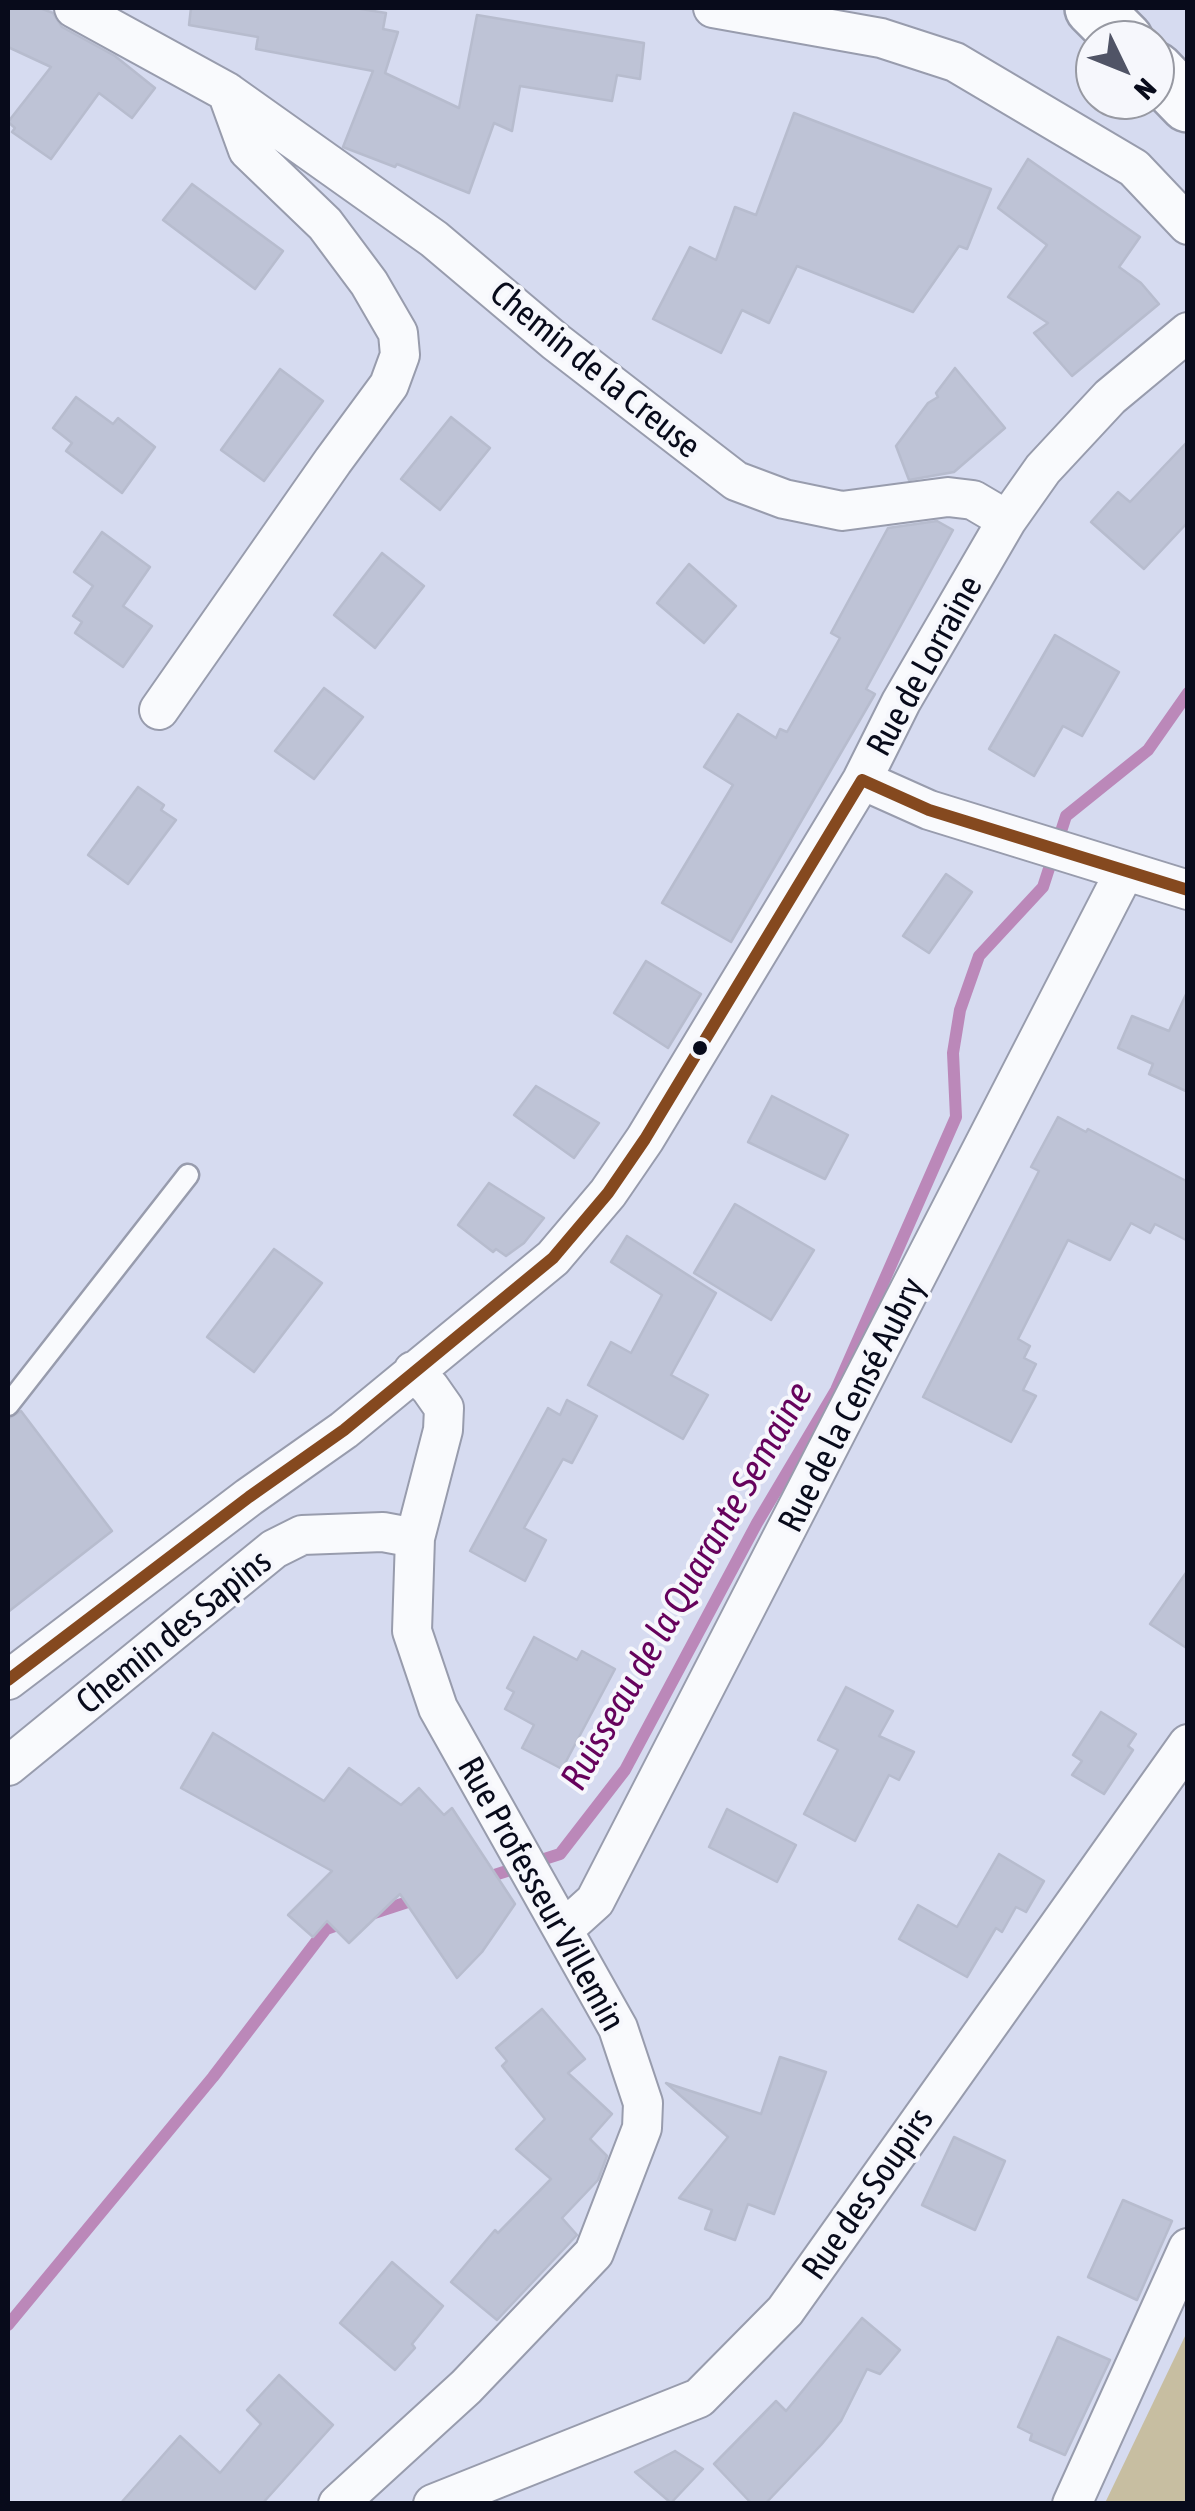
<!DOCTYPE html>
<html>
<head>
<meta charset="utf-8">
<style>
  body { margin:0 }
  #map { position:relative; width:1195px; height:2511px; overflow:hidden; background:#d6dbf0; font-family:"Asap Condensed",sans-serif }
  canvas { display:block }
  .frame { position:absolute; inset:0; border:10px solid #080b1b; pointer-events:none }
  .north { position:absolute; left:1075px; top:20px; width:100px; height:100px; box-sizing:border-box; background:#f6f7fc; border:2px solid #9799a2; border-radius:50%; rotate:133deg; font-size:28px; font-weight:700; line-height:40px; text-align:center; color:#080b1b }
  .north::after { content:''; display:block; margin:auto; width:35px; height:45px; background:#505466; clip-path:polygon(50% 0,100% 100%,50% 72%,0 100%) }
</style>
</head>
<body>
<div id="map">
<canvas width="1195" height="2511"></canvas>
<div class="frame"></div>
<div class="north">N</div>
</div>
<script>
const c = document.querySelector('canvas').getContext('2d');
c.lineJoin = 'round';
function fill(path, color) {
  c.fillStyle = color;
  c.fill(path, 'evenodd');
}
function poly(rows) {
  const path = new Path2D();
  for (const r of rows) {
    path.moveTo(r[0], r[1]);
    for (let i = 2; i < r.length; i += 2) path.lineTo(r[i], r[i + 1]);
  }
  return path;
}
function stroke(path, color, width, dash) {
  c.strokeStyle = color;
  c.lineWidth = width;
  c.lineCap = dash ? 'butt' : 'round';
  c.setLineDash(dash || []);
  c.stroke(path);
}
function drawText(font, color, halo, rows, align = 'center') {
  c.font = font + ' "Asap Condensed",sans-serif';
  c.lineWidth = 8;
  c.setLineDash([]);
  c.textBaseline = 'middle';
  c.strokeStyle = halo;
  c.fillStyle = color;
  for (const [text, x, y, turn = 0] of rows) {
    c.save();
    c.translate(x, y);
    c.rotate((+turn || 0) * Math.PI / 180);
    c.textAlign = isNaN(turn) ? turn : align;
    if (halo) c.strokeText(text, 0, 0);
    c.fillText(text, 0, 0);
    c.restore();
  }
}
fill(poly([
  [1187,2332,1187,2503,1105,2503]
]), '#c7bea1');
stroke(poly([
  [482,1879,560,1854,625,1770,757,1523,836,1390,956,1117,953,1053,960,1010,979,956,1043,887,1066,816,1148,750,1188,693],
  [368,1915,420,1898],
  [8,2325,213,2077,326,1929,349,1921]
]), '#bb88b9', 12);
const building = poly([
  [8,8,40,8,53,13,62,27,115,56,155,88,132,118,99,93,51,159,12,132,15,128,8,122,51,67,8,47,8,8],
  [191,8,355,8,386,13,383,29,398,32,385,73,459,108,477,15,644,43,640,79,617,75,612,101,520,86,512,131,494,123,469,193,397,164,395,167,343,147,373,71,256,49,258,37,189,25,191,8],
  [794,113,991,189,967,249,959,246,913,312,797,266,769,323,742,310,721,353,653,319,690,247,716,260,735,207,756,215,794,113],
  [1028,159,1140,237,1119,267,1141,283,1159,304,1072,376,1034,333,1048,323,1008,297,1047,245,998,208,1028,159],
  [192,184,283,251,255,289,163,220,192,184],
  [955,368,1005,428,954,472,909,480,896,446,928,403,938,397,936,393,955,368],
  [280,369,323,401,264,481,221,450,280,369],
  [76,397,113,424,118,418,155,447,122,493,66,451,72,443,53,428,76,397],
  [451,417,490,448,440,510,401,479,451,417],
  [1188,441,1188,522,1144,569,1091,522,1118,492,1130,502,1188,441],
  [937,521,953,530,866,689,875,694,731,942,662,903,733,785,704,767,738,714,776,738,780,729,787,732,840,638,831,633,888,528,937,521],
  [102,532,150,567,123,606,152,626,123,667,75,633,82,622,73,616,93,586,74,572,102,532],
  [382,553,424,586,375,648,334,615,382,553],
  [689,564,736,606,704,643,657,603,689,564],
  [1055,635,1119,672,1082,736,1063,726,1034,776,989,749,1055,635],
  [324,688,363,717,314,779,275,751,324,688],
  [138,787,164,805,161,810,176,820,128,884,88,855,138,787],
  [946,874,972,892,929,953,903,936,946,874],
  [646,961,701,994,668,1048,614,1013,646,961],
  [1188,990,1188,1092,1149,1074,1153,1064,1118,1048,1132,1016,1169,1031,1188,990],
  [536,1086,599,1123,574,1158,514,1115,536,1086],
  [772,1096,848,1135,825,1179,748,1142,772,1096],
  [1058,1117,1086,1132,1088,1129,1188,1182,1188,1241,1155,1224,1150,1233,1131,1223,1110,1260,1068,1240,1018,1339,1030,1346,1024,1358,1036,1364,1023,1390,1036,1396,1011,1442,923,1397,1039,1171,1031,1167,1058,1117],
  [489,1183,544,1218,524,1243,506,1256,496,1249,493,1252,458,1225,489,1183],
  [735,1204,814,1250,771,1320,694,1273,735,1204],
  [627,1236,716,1293,671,1375,708,1395,683,1439,588,1385,611,1342,631,1353,662,1295,611,1262,627,1236],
  [274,1249,322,1283,254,1372,207,1337,274,1249],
  [567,1400,597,1416,572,1463,563,1459,524,1528,546,1540,525,1581,470,1551,548,1408,560,1415,567,1400],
  [21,1411,112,1531,8,1612,8,1419,21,1411],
  [1188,1570,1188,1649,1150,1624,1188,1570],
  [534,1637,577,1660,582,1651,615,1669,562,1769,522,1748,534,1725,505,1709,514,1692,507,1688,534,1637],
  [846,1687,893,1711,879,1736,914,1752,899,1780,889,1775,855,1841,804,1814,838,1750,818,1740,846,1687],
  [1101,1712,1136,1734,1128,1746,1133,1750,1104,1794,1072,1775,1082,1761,1073,1755,1101,1712],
  [213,1733,324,1801,349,1768,401,1805,419,1788,444,1815,452,1808,515,1904,482,1952,457,1978,400,1894,349,1943,327,1921,313,1937,288,1915,332,1871,181,1788,213,1733],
  [727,1809,796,1845,777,1882,709,1847,727,1809],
  [999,1854,1044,1881,1026,1912,1016,1907,1002,1932,996,1928,967,1977,899,1939,918,1905,957,1927,999,1854],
  [542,2009,585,2059,568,2073,612,2114,590,2139,607,2156,598,2180,562,2218,577,2235,497,2320,451,2282,495,2230,498,2233,551,2179,516,2149,545,2119,502,2066,507,2061,496,2048,542,2009],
  [780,2057,826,2072,774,2214,748,2204,735,2240,705,2229,712,2210,679,2198,728,2137,666,2083,761,2114,780,2057],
  [954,2137,1005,2161,975,2230,922,2205,954,2137],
  [1123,2200,1172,2221,1137,2300,1088,2277,1123,2200],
  [392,2262,443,2306,412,2344,415,2348,395,2370,340,2323,392,2262],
  [862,2318,900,2350,880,2374,867,2369,841,2421,821,2445,765,2504,752,2504,714,2464,776,2401,786,2411,862,2318],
  [1058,2337,1110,2360,1065,2455,1030,2440,1032,2434,1018,2427,1058,2337],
  [279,2375,333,2425,262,2504,120,2504,180,2436,220,2473,261,2424,247,2410,279,2375],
  [675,2451,703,2469,671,2503,635,2472,675,2451]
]);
fill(building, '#bec3d6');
stroke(building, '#b7bcce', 2.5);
const lane = poly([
  [8,1405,188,1175]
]);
const street = poly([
  [74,8,227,92,248,150,325,224,369,283,398,333,400,355,389,385,333,461,159,710],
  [713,8,881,38,955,62,1134,168,1188,225],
  [227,92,434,239,556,342,736,481,784,499,842,511,948,497,973,500,1007,520],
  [862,780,929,810,1188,890],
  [8,1680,249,1497,344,1430,553,1258,608,1193,645,1139,862,780,901,702,1007,520,1043,469,1110,397,1188,332],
  [8,1766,274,1549,302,1535,383,1532,415,1538],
  [564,1929,595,1901,1125,871],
  [338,2504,466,2387,594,2253,642,2128,643,2103,618,2028,438,1708,412,1631,415,1538,443,1430,444,1408,430,1388,413,1371],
  [433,2504,699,2398,785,2311,1188,1744],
  [1072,2504,1188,2248]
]);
const secondary = poly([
  [1093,8,1125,40],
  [1155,70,1188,104]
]);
stroke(lane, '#989cad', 25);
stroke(street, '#989cad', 42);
stroke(secondary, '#989cad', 60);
stroke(lane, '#f9fafd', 20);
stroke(street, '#f9fafd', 38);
stroke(secondary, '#f9fafd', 55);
stroke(poly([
  [862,780,929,810,1188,890],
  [8,1680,249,1497,344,1430,553,1258,608,1193,645,1139,862,780]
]), '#85491f', 12);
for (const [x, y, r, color] of [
  [700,1048,9,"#080b1b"]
]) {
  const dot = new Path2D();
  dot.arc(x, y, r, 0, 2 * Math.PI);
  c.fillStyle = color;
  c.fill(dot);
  stroke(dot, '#f6f7fc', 4);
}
drawText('35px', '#080b1b', '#f6f7fc', [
  ["Chemin de la Creuse",595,370,39],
  ["Rue de Lorraine",925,666,-61],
  ["Rue de la Censé Aubry",852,1405,-63],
  ["Chemin des Sapins",174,1632,-39],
  ["Rue Professeur Villemin",541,1894,61],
  ["Rue des Soupirs",868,2194,-55]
]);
drawText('italic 38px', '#66025c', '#f6f7fc', [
  ["Ruisseau de la Quarante Semaine",687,1586,-60]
]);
</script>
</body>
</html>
